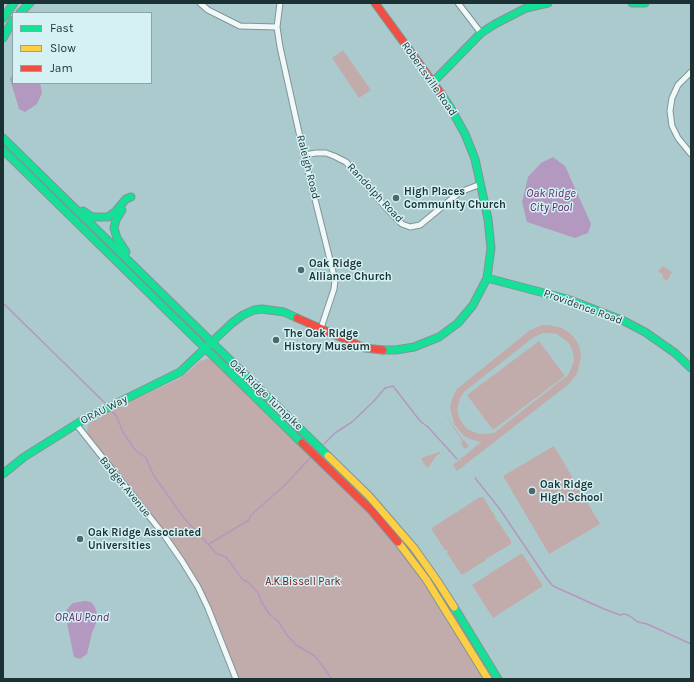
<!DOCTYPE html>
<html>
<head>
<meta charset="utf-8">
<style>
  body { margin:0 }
  #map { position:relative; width:694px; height:682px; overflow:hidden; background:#abcace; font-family:Karla,sans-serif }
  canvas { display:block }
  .frame { position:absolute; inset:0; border:4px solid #1b3234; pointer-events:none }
  .legend { position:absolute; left:12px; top:12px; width:140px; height:72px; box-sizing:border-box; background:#d5f1f4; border:1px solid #8ba5a7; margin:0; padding:5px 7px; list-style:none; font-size:12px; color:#1b3234 }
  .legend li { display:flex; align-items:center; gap:8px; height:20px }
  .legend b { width:20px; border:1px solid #8ba5a7 }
</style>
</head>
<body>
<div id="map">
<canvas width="694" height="682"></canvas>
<div class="frame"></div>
<ul class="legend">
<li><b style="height:5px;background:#16e098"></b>Fast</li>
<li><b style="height:5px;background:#ffcf43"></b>Slow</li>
<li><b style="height:5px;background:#f24e42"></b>Jam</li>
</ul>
</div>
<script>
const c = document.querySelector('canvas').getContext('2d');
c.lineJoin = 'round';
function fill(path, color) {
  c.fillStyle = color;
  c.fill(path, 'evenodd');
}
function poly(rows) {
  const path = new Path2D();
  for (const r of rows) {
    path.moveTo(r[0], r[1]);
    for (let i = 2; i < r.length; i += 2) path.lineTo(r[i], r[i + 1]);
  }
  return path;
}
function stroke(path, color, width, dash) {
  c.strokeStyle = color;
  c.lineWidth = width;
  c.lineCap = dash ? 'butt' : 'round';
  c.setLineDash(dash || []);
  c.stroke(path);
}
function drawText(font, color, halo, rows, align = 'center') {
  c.font = font + ' Karla,sans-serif';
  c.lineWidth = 3;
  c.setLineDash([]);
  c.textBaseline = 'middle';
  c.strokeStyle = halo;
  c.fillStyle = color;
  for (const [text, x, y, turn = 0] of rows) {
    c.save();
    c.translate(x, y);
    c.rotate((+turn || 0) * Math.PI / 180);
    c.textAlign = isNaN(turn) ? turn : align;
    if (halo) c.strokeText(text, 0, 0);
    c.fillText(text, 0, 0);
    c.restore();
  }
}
fill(poly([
  [343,50,371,90,359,98,332,58],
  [663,266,672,272,667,281,663,278,663,275,658,271],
  [543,325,550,325,562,328,570,333,576,340,580,348,581,358,577,374,569,384,457,471,453,465,481,442,473,440,464,436,454,424,450,408,452,399,457,389,530,330],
  [543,333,549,333,557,334,569,343,573,352,574,360,571,369,568,375,494,433,479,434,467,429,460,420,457,410,460,398,465,391,534,337],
  [539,341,565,376,493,430,467,395],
  [207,359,214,360,371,514,405,555,435,598,485,679,238,679,204,594,189,566,166,534,89,438,87,431,88,426,91,421,109,411,179,379,188,372,200,361],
  [441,408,463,440,465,441,469,446,465,449,461,444,462,441],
  [554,446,600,524,549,554,503,476],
  [439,451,440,454,437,455,428,468,424,464,421,458,437,453],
  [480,497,483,497,496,518,495,520,498,521,511,541,511,544,488,558,486,558,486,560,464,574,461,574,447,553,448,551,445,550,432,530,433,527,455,513,457,513,458,511],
  [522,553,543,586,493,618,472,585]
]), '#c2acab');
fill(poly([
  [13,73,13,83,40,83,42,93,37,104,25,112,19,109,10,79],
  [553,157,565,166,591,224,588,233,575,238,527,222,522,202,528,177,541,163],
  [85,601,91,602,95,607,98,618,92,633,87,654,80,659,74,657,66,618,67,609,73,603]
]), '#b398c0');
stroke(poly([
  [3,303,107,405],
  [111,410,117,417,123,432,135,450,146,458,154,476,184,518,217,554,226,557,243,580,248,582,258,593,261,601,270,615,278,621,287,635,296,645,315,656,332,679],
  [324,444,335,433,352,422,374,401,385,388,393,386,420,421,428,427,457,459],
  [475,478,499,508,547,579,553,586,604,609,620,615,624,614,628,615,638,622,647,624,691,644],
  [209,544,249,520,251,515,285,485,310,458]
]), '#b398c0', 1.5);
const street = poly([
  [200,3,208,10,240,26,277,27],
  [280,3,277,27,280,47,304,155,335,280,334,289,321,328],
  [458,3,481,33],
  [691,72,678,85,672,98,670,111,672,126,678,138,691,154],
  [304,155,316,153,326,153,334,156,346,162,388,210,402,224,410,227,420,225,460,192,481,184],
  [76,424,164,535,182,561,198,587,208,608,236,679]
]);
const fast = poly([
  [632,3,645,3],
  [20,13,30,3],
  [3,18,14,3],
  [3,38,13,20],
  [433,82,481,33,495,24,526,8,548,3],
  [3,138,328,456],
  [3,150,302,443],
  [122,210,116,220,114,228,117,238,126,252],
  [83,211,92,217,108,217,115,212,126,199,131,197],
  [487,278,567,299,624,321,645,332,675,353,691,368],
  [383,350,396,350,414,347,439,337,458,323,473,305,487,278,491,248,488,219,475,159,465,134,450,107,442,95],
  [3,474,24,457,83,420,180,372,232,323,243,315,254,310,262,309,284,312,297,318],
  [454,607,498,679]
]);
const slow = poly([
  [328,456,369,496,414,548,438,582,454,607],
  [398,542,426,579,488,679]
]);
const jam = poly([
  [375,3,442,95],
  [297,318,365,348,383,350],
  [302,443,371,510,398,542]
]);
stroke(street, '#7d9699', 7);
stroke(fast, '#7d9699', 9);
stroke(slow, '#7d9699', 9);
stroke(jam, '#7d9699', 9);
stroke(street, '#f2f7f8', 5);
stroke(fast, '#16e098', 7);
stroke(slow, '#ffcf43', 7);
stroke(jam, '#f24e42', 7);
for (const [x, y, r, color] of [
  [396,198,4,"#4d676a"],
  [301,270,4,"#4d676a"],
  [276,340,4,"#4d676a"],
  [532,491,4,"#4d676a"],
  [80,539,4,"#4d676a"]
]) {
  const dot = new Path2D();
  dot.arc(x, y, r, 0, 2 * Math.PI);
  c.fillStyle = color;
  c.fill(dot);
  stroke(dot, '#d5f1f4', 1.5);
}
drawText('11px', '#1b3234', '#d5f1f4', [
  ["Robertsville Road",429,79,55],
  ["Raleigh Road",308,167,76],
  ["Randolph Road",375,193,47],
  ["Providence Road",583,307,20],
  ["Oak Ridge Turnpike",266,395,44],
  ["ORAU Way",104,410,-27],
  ["Badger Avenue",125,487,51]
]);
drawText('bold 11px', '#1b3234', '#d5f1f4', [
  ["High Places",404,192],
  ["Community Church",404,205],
  ["Oak Ridge",309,264],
  ["Alliance Church",309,277],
  ["The Oak Ridge",284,334],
  ["History Museum",284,347],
  ["Oak Ridge",540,485],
  ["High School",540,498],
  ["Oak Ridge Associated",88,533],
  ["Universities",88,546]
], 'left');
drawText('11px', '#721519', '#d5f1f4', [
  ["A.K.Bissell Park",303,582]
]);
drawText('italic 12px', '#622568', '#d5f1f4', [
  ["Oak Ridge",551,194],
  ["City Pool",551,208],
  ["ORAU Pond",82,618]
]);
</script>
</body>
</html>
